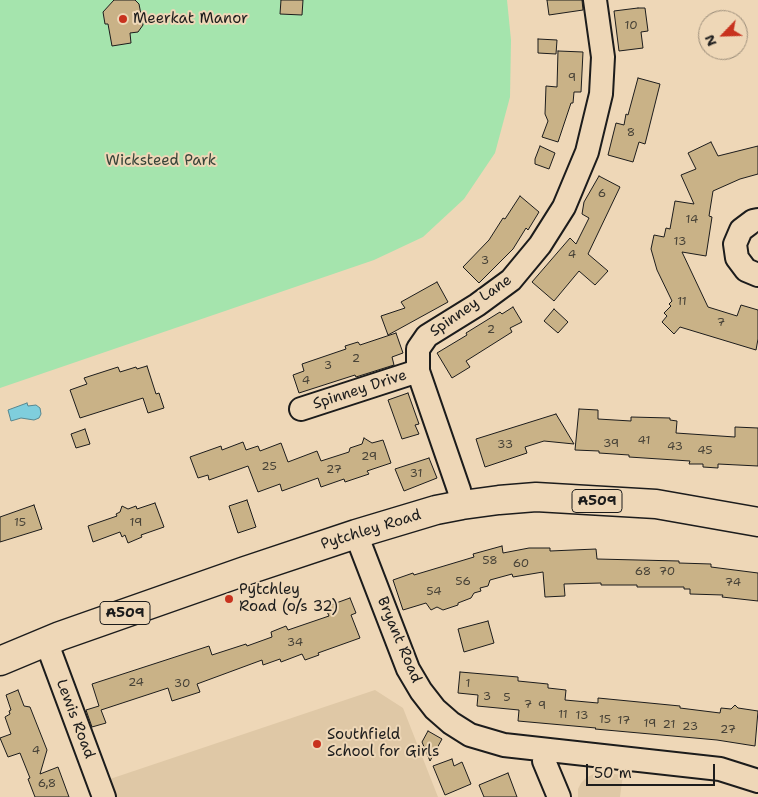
<!DOCTYPE html>
<html>
<head>
<meta charset="utf-8">
<style>
  body { margin:0 }
  #map { position:relative; width:758px; height:797px; overflow:hidden; background:#eed7b7; font-family:"Shantell Sans",sans-serif }
  canvas { display:block }
  .north { position:absolute; left:698px; top:10px; width:50px; height:50px; box-sizing:border-box; background:#eed7b7; border:1px solid #9a8c79; border-radius:50%; rotate:246deg; font-size:14px; font-weight:700; line-height:20px; text-align:center; color:#1c1c1c }
  .north::after { content:''; display:block; margin:auto; width:18px; height:22px; background:#c8321e; clip-path:polygon(50% 0,100% 100%,50% 72%,0 100%) }
  .scale { position:absolute; left:586px; top:764px; width:129px; height:22px; box-sizing:border-box; border:2px solid #1c1c1c; border-top:0; padding-left:6px; font-size:15px; line-height:18px; white-space:nowrap; color:#1c1c1c; -webkit-text-stroke:4px #eed7b7; paint-order:stroke }
</style>
</head>
<body>
<div id="map">
<canvas width="758" height="797"></canvas>
<div class="north">N</div>
<div class="scale">50 m</div>
</div>
<script>
const c = document.querySelector('canvas').getContext('2d');
c.lineJoin = 'round';
function fill(path, color) {
  c.fillStyle = color;
  c.fill(path, 'evenodd');
}
function poly(rows) {
  const path = new Path2D();
  for (const r of rows) {
    path.moveTo(r[0], r[1]);
    for (let i = 2; i < r.length; i += 2) path.lineTo(r[i], r[i + 1]);
  }
  return path;
}
function stroke(path, color, width, dash) {
  c.strokeStyle = color;
  c.lineWidth = width;
  c.lineCap = dash ? 'butt' : 'round';
  c.setLineDash(dash || []);
  c.stroke(path);
}
function drawText(font, color, halo, rows, align = 'center') {
  c.font = font + ' "Shantell Sans",sans-serif';
  c.lineWidth = 4;
  c.setLineDash([]);
  c.textBaseline = 'middle';
  c.strokeStyle = halo;
  c.fillStyle = color;
  for (const [text, x, y, turn = 0] of rows) {
    c.save();
    c.translate(x, y);
    c.rotate((+turn || 0) * Math.PI / 180);
    c.textAlign = isNaN(turn) ? turn : align;
    if (halo) c.strokeText(text, 0, 0);
    c.fillText(text, 0, 0);
    c.restore();
  }
}
fill(poly([
  [375,690,403,708,438,797,116,797,110,779],
  [597,772,623,775,620,797,578,797,578,789,581,783,586,778]
]), '#dfc8a6');
fill(poly([
  [0,0,507,0,511,40,510,97,495,153,464,199,423,237,374,260,0,388]
]), '#a5e4ad');
const water = poly([
  [27,403,28,406,36,405,40,408,41,414,39,418,34,420,21,418,11,421,8,410,27,403]
]);
fill(water, '#7fcedd');
stroke(water, '#578790', 1);
const building = poly([
  [114,0,135,0,139,4,143,25,138,32,130,33,131,43,112,46,108,24,105,24,103,12,114,0],
  [281,0,303,0,302,15,280,14,281,0],
  [547,0,582,0,583,10,549,15,547,0],
  [638,8,645,8,648,31,641,32,643,48,619,51,614,11,638,8],
  [538,39,557,40,556,54,538,53,538,39],
  [558,51,583,52,581,92,574,92,573,103,571,103,558,142,542,137,548,121,545,114,546,86,557,87,558,51],
  [638,78,660,84,645,144,639,142,633,162,608,155,616,123,624,125,626,114,628,115,638,78],
  [711,142,718,156,758,146,758,174,740,179,713,191,709,216,712,217,706,256,682,252,708,307,737,316,741,305,758,310,758,339,756,350,680,327,674,334,662,322,667,316,664,313,671,306,669,304,672,301,657,270,651,249,654,235,664,237,666,228,670,229,675,201,694,204,681,175,696,169,688,153,711,142],
  [540,146,555,153,549,169,535,164,535,159,540,146],
  [599,176,620,187,588,254,608,271,595,285,579,271,554,301,532,282,570,238,576,244,589,218,582,214,584,202,599,176],
  [520,196,539,212,528,230,526,228,513,249,479,283,463,267,489,240,503,218,505,219,520,196],
  [437,282,448,302,388,335,381,316,405,308,401,302,437,282],
  [513,307,522,322,510,328,512,332,466,361,470,367,452,378,437,353,467,335,466,333,500,312,502,314,513,307],
  [554,309,568,322,558,333,544,321,554,309],
  [396,333,403,353,392,357,394,365,356,377,355,375,299,393,293,375,304,371,302,364,346,349,345,346,358,342,360,345,396,333],
  [147,366,156,394,159,393,164,408,148,413,143,398,80,418,70,390,87,384,84,378,118,367,120,372,136,367,137,369,147,366],
  [408,393,419,424,415,425,419,434,402,439,388,400,408,393],
  [579,409,598,410,598,419,631,421,631,417,670,418,670,420,677,421,676,433,735,437,735,427,758,428,758,466,718,464,718,468,703,467,703,464,689,464,690,461,629,457,629,455,599,453,599,451,575,450,579,409],
  [556,414,574,444,544,441,525,447,527,453,485,467,476,439,556,414],
  [85,429,90,444,76,448,71,434,85,429],
  [364,438,372,443,383,440,391,463,367,471,369,474,345,482,344,479,321,487,318,478,282,491,280,484,258,492,248,466,209,480,208,475,198,478,190,457,221,446,222,450,243,442,246,450,258,446,260,451,281,443,288,462,317,451,321,461,349,452,350,448,362,444,364,438],
  [429,458,437,478,404,491,395,469,429,458],
  [247,500,256,527,238,533,229,506,247,500],
  [155,503,164,527,141,535,142,537,128,543,125,535,122,537,120,532,93,542,88,526,117,516,116,514,120,512,122,506,128,509,136,506,137,509,155,503],
  [34,505,42,529,0,542,0,517,34,505],
  [502,546,503,553,529,548,550,548,550,551,596,549,597,559,679,561,679,563,711,564,711,567,758,573,758,601,722,597,723,595,690,594,690,589,684,589,684,587,637,587,637,585,601,585,601,583,564,584,565,596,545,597,543,572,513,577,512,574,490,580,488,586,480,588,481,591,474,593,471,598,458,603,458,605,443,610,437,607,431,610,426,603,403,610,393,580,413,573,414,575,474,557,473,554,502,546],
  [350,598,356,613,351,615,360,638,318,653,319,655,305,660,302,654,281,662,280,659,263,665,262,660,197,684,200,692,172,701,168,688,101,710,106,723,92,727,86,710,99,706,92,684,209,646,212,655,246,644,247,646,272,637,271,632,286,626,288,630,329,616,325,607,350,598],
  [488,621,494,643,464,652,458,629,488,621],
  [460,672,518,677,518,681,548,684,548,688,566,690,565,700,598,703,598,698,680,706,680,708,720,713,721,708,731,709,735,705,738,708,758,711,755,746,717,740,595,729,596,728,518,721,519,710,477,706,478,695,458,693,460,672],
  [18,690,24,706,30,707,47,750,40,774,58,767,69,797,35,797,28,779,30,778,20,753,8,757,0,738,11,734,5,717,10,714,9,711,11,710,6,695,18,690],
  [428,731,442,739,430,761,422,742,428,731],
  [452,759,454,766,462,762,471,784,445,795,433,766,452,759],
  [508,773,517,797,484,797,479,785,508,773]
]);
fill(building, '#c9b287');
stroke(building, '#1c1c1c', 1);
const minor = poly([
  [758,220,753,221,741,230,735,244,737,258,746,270,758,275],
  [301,409,418,371],
  [462,505,459,490,418,371,418,349,427,336,477,305,511,280,540,245,564,207,587,152,601,94,603,57,595,0],
  [356,534,408,669,421,691,435,709,451,723,470,735,504,745,720,769,758,781],
  [46,641,104,797],
  [546,750,544,761,559,797]
]);
const major = poly([
  [0,661,60,636,245,571,356,534,436,510,462,505,499,500,536,497,656,504,758,522]
]);
stroke(minor, '#1c1c1c', 26);
stroke(major, '#1c1c1c', 31);
stroke(minor, '#eed7b7', 22);
stroke(major, '#eed7b7', 28);
for (const [x, y, r, color] of [
  [123,19,5,"#c8321e"],
  [229,599,5,"#c8321e"],
  [317,744,5,"#c8321e"]
]) {
  const dot = new Path2D();
  dot.arc(x, y, r, 0, 2 * Math.PI);
  c.fillStyle = color;
  c.fill(dot);
  stroke(dot, '#eed7b7', 2);
}
drawText('12px', '#474237', null, [
  ["10",631,26],
  ["9",572,78],
  ["8",631,133],
  ["6",602,194],
  ["14",692,220],
  ["13",680,242],
  ["4",572,255],
  ["3",485,261],
  ["11",682,302],
  ["7",721,323],
  ["2",491,330],
  ["2",356,359],
  ["3",328,366],
  ["4",306,381],
  ["41",644,441],
  ["39",611,444],
  ["33",505,445],
  ["43",675,447],
  ["45",705,451],
  ["29",369,457],
  ["25",269,467],
  ["27",334,470],
  ["31",416,474],
  ["15",20,523],
  ["19",136,523],
  ["58",490,561],
  ["60",521,564],
  ["68",643,572],
  ["70",667,572],
  ["56",463,582],
  ["74",733,583],
  ["54",434,592],
  ["34",295,643],
  ["24",136,683],
  ["30",182,684],
  ["1",468,684],
  ["3",487,697],
  ["5",507,698],
  ["7",528,705],
  ["9",542,706],
  ["11",563,715],
  ["13",582,716],
  ["15",605,720],
  ["17",624,721],
  ["19",650,724],
  ["21",669,725],
  ["23",690,727],
  ["27",728,730],
  ["4",36,751],
  ["6,8",47,784]
]);
for (const [x, y, w] of [
  [597,501,50],
  [125,613,50]
]) {
  const box = new Path2D();
  box.roundRect(x - w / 2, y - 11.5, w, 23, 4);
  c.fillStyle = '#eed7b7';
  c.fill(box);
  stroke(box, '#1c1c1c', 1);
}
drawText('bold 14px', '#1c1c1c', null, [
  ["A509",597,501],
  ["A509",125,613]
]);
drawText('15px', '#1c1c1c', '#eed7b7', [
  ["Meerkat Manor",133,19],
  ["Pytchley",239,590],
  ["Road (o/s 32)",239,607],
  ["Southfield",327,735],
  ["School for Girls",327,752]
], 'left');
drawText('15px', '#374439', '#eed7b7', [
  ["Wicksteed Park",161,161]
]);
drawText('15px', '#1c1c1c', '#eed7b7', [
  ["Spinney Lane",471,306,-35],
  ["Spinney Drive",360,390,-18],
  ["Pytchley Road",371,530,-17],
  ["Bryant Road",399,640,67],
  ["Lewis Road",75,719,69]
]);
</script>
</body>
</html>
